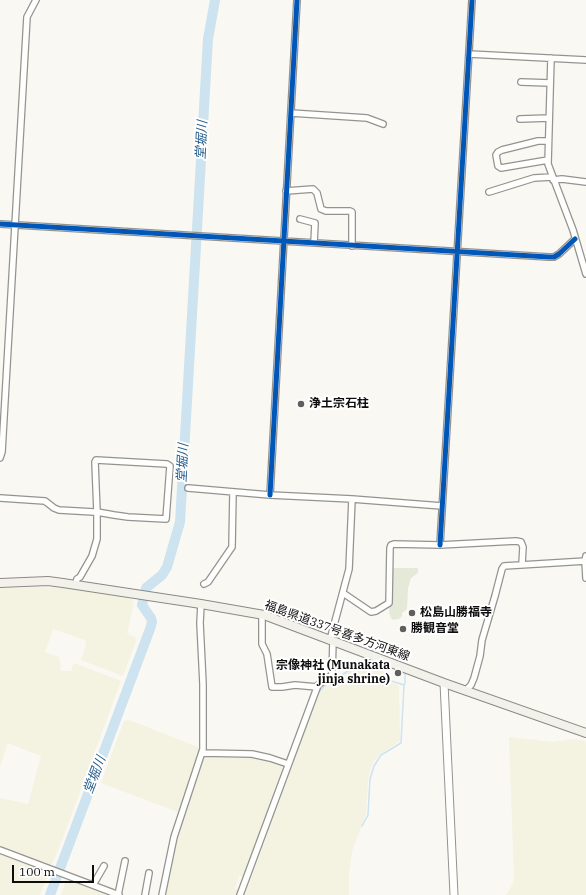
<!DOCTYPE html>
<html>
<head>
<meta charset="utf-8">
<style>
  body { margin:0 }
  #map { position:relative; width:586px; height:895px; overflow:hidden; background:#faf8f2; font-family:"IBM Plex Serif",serif }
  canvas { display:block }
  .scale { position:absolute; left:12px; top:865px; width:82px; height:18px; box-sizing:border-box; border:2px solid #0d0d0d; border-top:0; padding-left:5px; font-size:12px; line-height:14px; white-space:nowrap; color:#0d0d0d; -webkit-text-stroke:3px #fff; paint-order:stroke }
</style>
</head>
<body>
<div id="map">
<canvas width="586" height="895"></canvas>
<div class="scale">100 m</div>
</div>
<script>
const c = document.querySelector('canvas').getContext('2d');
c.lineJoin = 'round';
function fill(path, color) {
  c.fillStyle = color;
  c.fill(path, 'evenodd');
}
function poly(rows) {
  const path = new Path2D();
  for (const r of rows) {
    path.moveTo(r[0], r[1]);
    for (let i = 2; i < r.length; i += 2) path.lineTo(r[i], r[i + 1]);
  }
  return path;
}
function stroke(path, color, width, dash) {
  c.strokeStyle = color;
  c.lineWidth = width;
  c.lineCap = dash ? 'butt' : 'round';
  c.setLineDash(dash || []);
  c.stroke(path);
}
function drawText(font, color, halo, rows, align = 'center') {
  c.font = font + ' "IBM Plex Serif","Noto Sans JP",serif';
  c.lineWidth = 4;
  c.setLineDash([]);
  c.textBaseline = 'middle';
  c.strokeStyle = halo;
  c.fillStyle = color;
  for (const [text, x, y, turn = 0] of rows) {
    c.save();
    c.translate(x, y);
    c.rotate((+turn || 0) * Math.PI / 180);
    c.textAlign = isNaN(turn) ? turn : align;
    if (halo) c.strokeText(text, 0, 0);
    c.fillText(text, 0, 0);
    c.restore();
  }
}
fill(poly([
  [36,587,69,588,131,599,134,602,127,634,135,637,136,641,123,676,81,660,86,645,85,640,53,629,45,652,59,657,61,671,71,671,74,663,121,681,61,843,52,864,49,865,0,847,0,798,28,804,41,756,8,743,0,767,0,588],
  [359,668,383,670,385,680,399,686,400,740,399,742,381,753,374,761,371,767,368,780,366,815,353,848,351,859,349,873,349,895,245,895,318,696,323,688,352,670],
  [129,720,198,747,200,751,178,812,101,783,124,721],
  [509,737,553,742,574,739,586,741,586,895,506,895,513,884,514,877],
  [204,757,262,758,283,766,244,877,239,876,235,888,240,890,238,895,165,895,178,833],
  [0,853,49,872,40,895,0,895],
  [67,878,112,895,61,895]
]), '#f4f2e0');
fill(poly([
  [392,568,418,568,418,573,411,578,408,588,407,609,402,613,402,616,399,619,393,620,391,618,389,613]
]), '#e5e9d8');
stroke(poly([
  [386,669,390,666],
  [313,706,317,695,324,686,353,668,362,666,373,669,382,666,386,669,388,680,404,685,405,683,405,671],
  [362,826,368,815,370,779,374,766,381,755,401,743,404,685],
  [253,867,257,857]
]), '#cde3ef', 1.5);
stroke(poly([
  [50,895,150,629,152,622,151,618,142,605,146,588,162,575,167,567,180,522,208,39,215,0]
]), '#cde3ef', 10);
const minor = poly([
  [469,54,586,60],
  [551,58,548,164,573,230,586,274],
  [521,82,550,83],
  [291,113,367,118,383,124],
  [520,119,549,118],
  [548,160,501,168,498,166,496,155,498,152,502,150,538,141,548,141],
  [553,180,562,179,586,182],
  [286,191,313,189,317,193,321,209,326,211,350,211,352,212,352,246],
  [489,192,534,178,552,177],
  [300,219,315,223,314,243],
  [0,224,549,257,554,257,559,254,575,239],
  [0,458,2,452,27,17,36,0],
  [188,488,270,495,352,499,442,506],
  [270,495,297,0],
  [0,498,45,501,54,508,59,510,94,512,97,512,114,515,128,517,166,519,170,466,167,464,96,460,95,462,97,512,97,539,92,556,80,577,77,579,75,585],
  [440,545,472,0],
  [586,556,585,561,586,578],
  [204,584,208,582,232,547,233,492],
  [343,593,371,612,376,611,389,603,390,548,391,545,394,544,440,545,516,541,521,542,523,547,522,564],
  [262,615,262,644,267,654,272,687,282,687,295,685,317,687],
  [330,640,349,569,352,499],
  [466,690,471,685,474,678,480,656,482,640,495,596,502,569,504,566,586,561],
  [203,753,252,754,270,758,288,764],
  [0,850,119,895],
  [93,885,104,866],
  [118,895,125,861],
  [145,895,149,873],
  [162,895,174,837,203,749,203,684,200,623,201,604],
  [240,895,318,685,332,675,333,641]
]);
const tertiary = poly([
  [444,683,454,895]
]);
const secondary = poly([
  [0,583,48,581,63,583,201,604,264,615,444,683,586,733]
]);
stroke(minor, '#949390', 8);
stroke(tertiary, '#949390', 9);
stroke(secondary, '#8a8987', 10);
stroke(minor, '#fefefd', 5.5);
stroke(tertiary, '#fefefd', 7);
stroke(secondary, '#f3f2ea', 8);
stroke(poly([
  [0,224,549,257,554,257,559,254,575,239],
  [270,495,297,0],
  [440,545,472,0]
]), '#0057b8', 5);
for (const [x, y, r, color] of [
  [301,404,4,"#605f5d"],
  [412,613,4,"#605f5d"],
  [403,629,4,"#605f5d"],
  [398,673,4,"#605f5d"]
]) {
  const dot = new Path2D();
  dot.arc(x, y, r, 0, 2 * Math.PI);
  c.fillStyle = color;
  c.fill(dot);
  stroke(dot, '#fff', 1.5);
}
drawText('bold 12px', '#0d0d0d', '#fff', [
  ["浄土宗石柱",309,404],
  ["松島山勝福寺",420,613],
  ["勝観音堂",411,629],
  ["宗像神社 (Munakata",390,666,"right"],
  ["jinja shrine)",390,680,"right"]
], 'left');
drawText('12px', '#0d0d0d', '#fff', [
  ["福島県道337号喜多方河東線",337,631,20]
]);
drawText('italic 13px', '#27608e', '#fff', [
  ["堂堀川",202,140,-87],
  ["堂堀川",183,463,-87],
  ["堂堀川",95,775,-69]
]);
</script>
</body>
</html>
